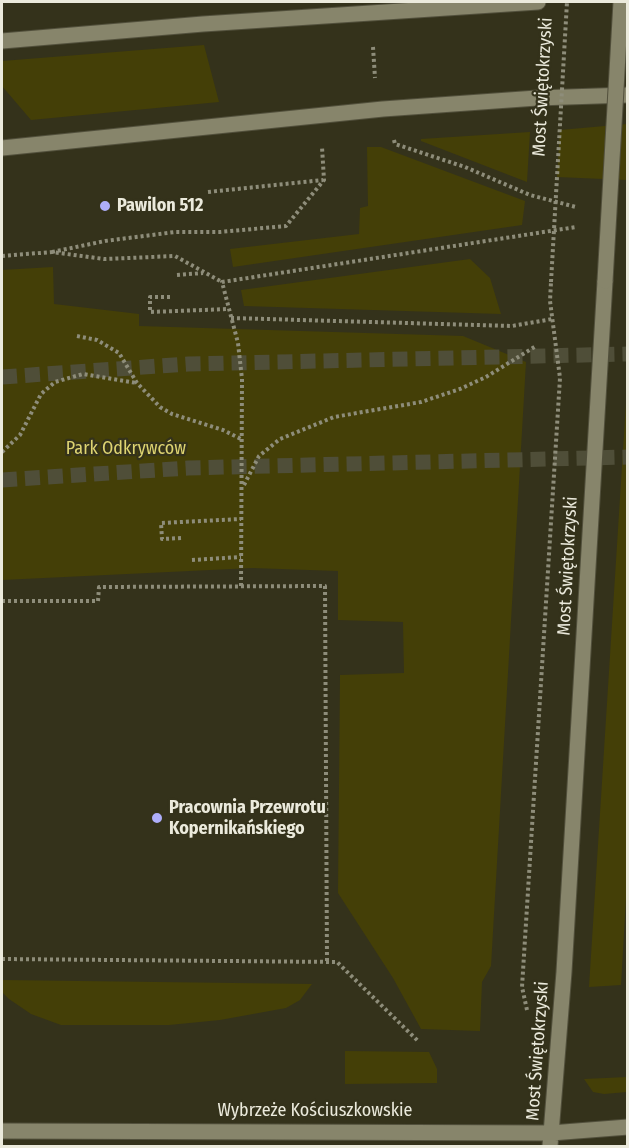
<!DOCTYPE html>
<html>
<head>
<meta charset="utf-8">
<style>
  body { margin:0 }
  #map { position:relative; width:629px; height:1148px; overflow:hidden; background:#34321b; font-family:"Fira Sans Condensed",sans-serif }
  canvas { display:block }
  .frame { position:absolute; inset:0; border:3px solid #ebeadc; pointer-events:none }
</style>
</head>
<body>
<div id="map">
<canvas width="629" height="1148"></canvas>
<div class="frame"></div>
</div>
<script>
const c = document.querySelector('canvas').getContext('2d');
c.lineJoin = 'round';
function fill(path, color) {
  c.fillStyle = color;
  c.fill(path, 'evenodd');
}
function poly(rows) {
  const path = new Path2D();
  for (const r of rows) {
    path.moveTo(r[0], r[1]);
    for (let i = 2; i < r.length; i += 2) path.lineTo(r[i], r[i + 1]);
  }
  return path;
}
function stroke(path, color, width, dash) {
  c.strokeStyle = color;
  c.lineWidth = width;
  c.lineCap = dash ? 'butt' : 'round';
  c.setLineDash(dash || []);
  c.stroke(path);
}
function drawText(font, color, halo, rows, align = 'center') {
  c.font = font + ' "Fira Sans Condensed",sans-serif';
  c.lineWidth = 4.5;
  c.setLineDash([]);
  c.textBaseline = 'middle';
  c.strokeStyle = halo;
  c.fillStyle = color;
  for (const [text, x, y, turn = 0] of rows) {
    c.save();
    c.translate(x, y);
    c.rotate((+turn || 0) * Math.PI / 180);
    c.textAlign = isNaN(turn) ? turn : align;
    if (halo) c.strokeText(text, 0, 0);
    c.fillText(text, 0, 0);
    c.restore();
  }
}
fill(poly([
  [204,45,219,102,31,120,2,86,2,61],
  [627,124,627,180,557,177,560,130],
  [530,132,527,182,421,141,421,139],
  [367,147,381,147,525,201,522,225,233,267,230,249,359,234,360,208,368,206],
  [470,259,490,278,501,314,244,306,241,290],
  [53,267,54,304,139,314,139,326,463,336,526,362,491,966,482,982,480,1031,421,1029,393,978,338,893,340,675,404,673,403,622,338,620,338,571,252,568,2,580,2,270],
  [626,403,627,881,621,985,589,987],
  [2,980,312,984,300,1000,286,1008,220,1020,169,1025,61,1025,31,1014,9,999,2,992],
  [345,1051,429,1052,437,1069,437,1083,345,1084],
  [627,1077,627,1092,604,1094,593,1092,584,1079]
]), '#443f07');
stroke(poly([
  [2,377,188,364,628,354],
  [2,480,188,468,628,457]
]), '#4f4e38', 15, [15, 8]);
const minor = poly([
  [2,41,203,24,538,2],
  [2,148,383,109,537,98,628,95],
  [2,1131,551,1133,628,1127],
  [550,1146,564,972,605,281]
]);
stroke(minor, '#52503c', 17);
stroke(poly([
  [373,47,375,78],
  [394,140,395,144,465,167,530,195,576,207],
  [208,192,323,180],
  [52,252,105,241,175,232,220,232,286,226,324,180,322,147],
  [2,256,52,252,104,259,175,256,222,282],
  [177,275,203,273],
  [170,297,150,297,150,312,229,309],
  [231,318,512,326,552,319],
  [77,336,97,340,119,353,137,383,160,407,172,414,223,430,243,440],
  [2,452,20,435,41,394,55,382,83,374,137,383],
  [244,485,259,456,280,439,334,417,421,402,460,389,486,377,536,346],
  [181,538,162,539,161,523,241,519],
  [192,560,241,557],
  [241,586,242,379,238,343,222,282,576,227],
  [2,601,98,601,99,587,325,586,327,962],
  [2,959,337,962,418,1041],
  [527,1010,522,987,560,378,550,301,551,282]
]), '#8e8d7a', 4, [3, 3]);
stroke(minor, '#87856b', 15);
const minorBridge = poly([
  [605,281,621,2]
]);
stroke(minorBridge, '#52503c', 17, []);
stroke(poly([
  [551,282,567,2]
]), '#8e8d7a', 4, [3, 3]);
stroke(minorBridge, '#87856b', 15);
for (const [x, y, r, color] of [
  [105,206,6,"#aeaefa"],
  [157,818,6,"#aeaefa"]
]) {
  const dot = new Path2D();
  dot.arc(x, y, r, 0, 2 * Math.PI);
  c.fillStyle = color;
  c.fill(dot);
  stroke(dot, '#34321b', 2);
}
drawText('18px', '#ebeadc', '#34321b', [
  ["Most Świętokrzyski",543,87,-87],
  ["Most Świętokrzyski",568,566,-87],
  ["Most Świętokrzyski",538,1051,-86],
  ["Wybrzeże Kościuszkowskie",315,1111]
]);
drawText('bold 18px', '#ebeadc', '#34321b', [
  ["Pawilon 512",117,206],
  ["Pracownia Przewrotu",169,808],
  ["Kopernikańskiego",169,829]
], 'left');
drawText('18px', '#ded471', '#34321b', [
  ["Park Odkrywców",126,449]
]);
</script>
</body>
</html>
